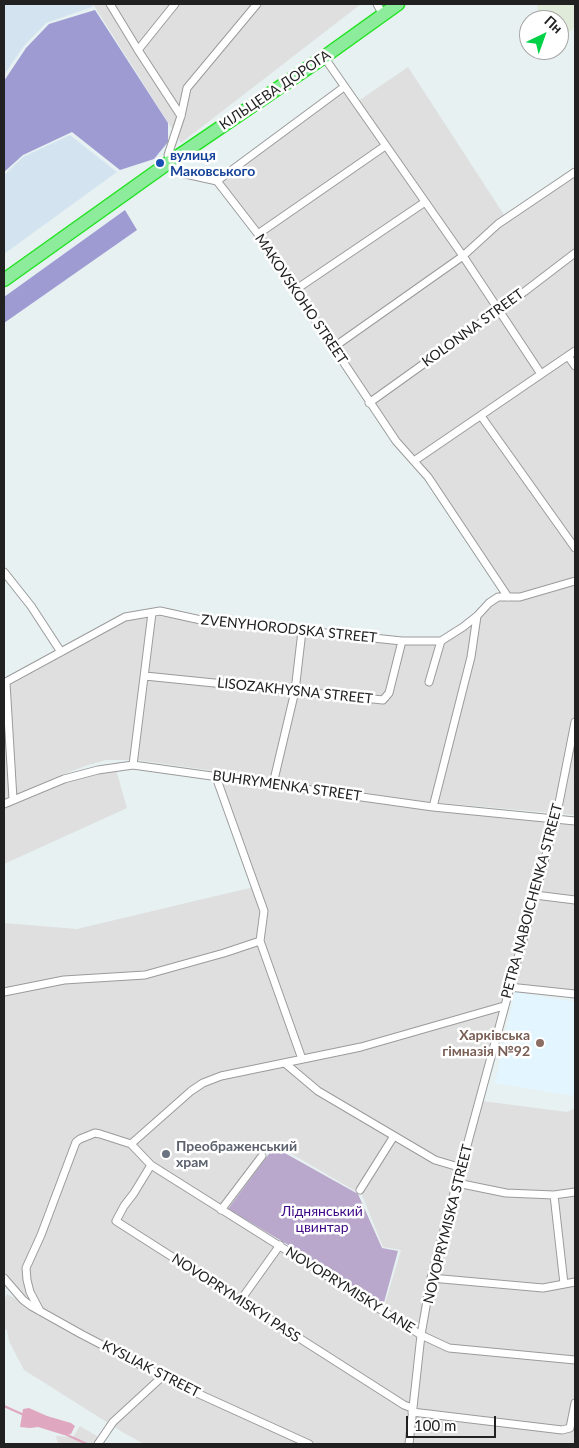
<!DOCTYPE html>
<html>
<head>
<meta charset="utf-8">
<style>
  body { margin:0 }
  #map { position:relative; width:579px; height:1448px; overflow:hidden; background:#e7f1f2; font-family:Lato,sans-serif }
  canvas { display:block }
  .frame { position:absolute; inset:0; border:5px solid #212121; pointer-events:none }
  .north { position:absolute; left:519px; top:10px; width:50px; height:50px; box-sizing:border-box; background:#fff; border:1px solid #a6a6a6; border-radius:50%; rotate:42deg; font-size:14px; font-weight:700; line-height:20px; text-align:center; color:#212121 }
  .north::after { content:''; display:block; margin:auto; width:18px; height:22px; background:#00d248; clip-path:polygon(50% 0,100% 100%,50% 72%,0 100%) }
  .scale { position:absolute; left:406px; top:1416px; width:90px; height:22px; box-sizing:border-box; border:2px solid #212121; border-top:0; padding-left:6px; font-size:15px; line-height:18px; white-space:nowrap; color:#212121; -webkit-text-stroke:4px #fff; paint-order:stroke }
</style>
</head>
<body>
<div id="map">
<canvas width="579" height="1448"></canvas>
<div class="frame"></div>
<div class="north">Пн</div>
<div class="scale">100 m</div>
</div>
<script>
const c = document.querySelector('canvas').getContext('2d');
c.lineJoin = 'round';
function fill(path, color) {
  c.fillStyle = color;
  c.fill(path, 'evenodd');
}
function poly(rows) {
  const path = new Path2D();
  for (const r of rows) {
    path.moveTo(r[0], r[1]);
    for (let i = 2; i < r.length; i += 2) path.lineTo(r[i], r[i + 1]);
  }
  return path;
}
function stroke(path, color, width, dash) {
  c.strokeStyle = color;
  c.lineWidth = width;
  c.lineCap = dash ? 'butt' : 'round';
  c.setLineDash(dash || []);
  c.stroke(path);
}
function drawText(font, color, halo, rows, align = 'center') {
  c.font = font + ' Lato,sans-serif';
  c.lineWidth = 5;
  c.setLineDash([]);
  c.textBaseline = 'middle';
  c.strokeStyle = halo;
  c.fillStyle = color;
  for (const [text, x, y, turn = 0] of rows) {
    c.save();
    c.translate(x, y);
    c.rotate((+turn || 0) * Math.PI / 180);
    c.textAlign = isNaN(turn) ? turn : align;
    if (halo) c.strokeText(text, 0, 0);
    c.fillText(text, 0, 0);
    c.restore();
  }
}
fill(poly([
  [93,4,361,4,181,143],
  [408,67,508,221,575,174,575,815,429,802,137,760,106,760,85,766,47,781,4,801,4,687,9,686,128,620,158,616,398,644,443,645,481,617,508,591,421,462,397,437,365,391,328,332,221,182,344,91,354,104],
  [116,770,127,808,4,864,4,808,64,782,98,772],
  [220,780,575,824,575,992,507,984,456,1170,421,1323,413,1326,384,1307,401,1250,383,1247,362,1195,273,1143,218,1211,417,1338,407,1444,313,1444,179,1384,46,1311,24,1297,4,1274,4,923,77,929,258,886],
  [482,1101,567,1112,575,1108,575,1444,413,1444,422,1350,435,1275],
  [7,1294,177,1386,301,1444,144,1444,124,1433,24,1370,9,1341,7,1330,4,1329,4,1300],
  [80,1426,100,1438,96,1444,58,1444,56,1436,73,1437]
]), '#dedfde');
fill(poly([
  [538,4,575,4,575,25,571,31,559,34,559,20,541,20,537,8]
]), '#e1ebd9');
fill(poly([
  [515,992,575,1002,575,1096,495,1083]
]), '#e3f5ff');
fill(poly([
  [4,4,94,4,92,7,46,23,24,46,4,75],
  [70,135,117,172,4,254,4,175,23,157]
]), '#d3e4f0');
fill(poly([
  [95,10,168,123,168,142,154,159,120,170,72,132,23,155,4,172,4,81,26,48,49,24],
  [125,210,137,230,4,323,4,297]
]), '#9e9bd2');
fill(poly([
  [274,1147,358,1194,382,1248,398,1251,383,1306,300,1252,228,1209]
]), '#b9a8cb');
fill(poly([
  [29,1408,47,1416,71,1423,75,1426,71,1434,64,1435,38,1427,30,1428,20,1427,23,1409]
]), '#e0a7c0');
stroke(poly([
  [4,1406,24,1415],
  [65,1434,87,1444]
]), '#e0a7c0', 2);
const street = poly([
  [110,4,138,50,181,116],
  [257,4,187,88,181,116,168,155,181,173,217,181,258,234,396,441,428,477,508,597],
  [377,4,383,15],
  [138,50,175,4],
  [324,57,463,256,541,374],
  [217,181,344,87],
  [258,234,385,146],
  [295,290,425,202],
  [334,347,463,256,498,224,575,172],
  [568,356,575,366],
  [369,403,524,292,575,253],
  [481,416,575,548],
  [414,461,575,351],
  [4,572,31,606,61,652],
  [145,676,383,700,389,693,402,641],
  [429,682,441,641],
  [4,683,125,617,160,611,201,620,402,641,441,641,463,627,477,616,489,603,498,597,520,597,575,581],
  [6,683,13,799],
  [133,765,152,613],
  [216,777,264,911,260,941,302,1059],
  [273,784,295,691,302,631],
  [4,804,64,779,98,770,133,765,433,807,575,821],
  [433,807,471,657,477,616],
  [535,895,575,900],
  [509,987,575,994],
  [4,992,64,980,145,975,224,953,260,941],
  [286,1064,318,1091,435,1160,462,1168],
  [131,1144,191,1091,203,1083,221,1076,361,1047,504,1006],
  [151,1165,134,1193,124,1206,116,1221,404,1405,412,1408],
  [457,1183,506,1193,554,1195,575,1192],
  [360,1190,394,1136],
  [554,1195,564,1284],
  [221,1210,262,1156],
  [4,1278,23,1300,31,1306,81,1334,177,1384,309,1444],
  [431,1278,543,1288,575,1282],
  [240,1301,280,1245],
  [40,1311,30,1292,27,1280,26,1268,41,1235,76,1142,80,1139,95,1133,100,1134,131,1144,151,1165,421,1335,449,1348,575,1360],
  [412,1412,562,1430,570,1428,575,1403],
  [98,1444,113,1422,163,1376],
  [409,1444,421,1335,431,1278,556,818,575,722]
]);
const highway = poly([
  [4,280,171,161,324,57,398,4]
]);
stroke(street, '#9b9b9b', 9);
stroke(highway, '#22e222', 15);
stroke(street, '#fff', 7);
stroke(highway, '#8deb9c', 12);
for (const [x, y, r, color] of [
  [160,163,5,"#1a4fb4"],
  [540,1043,5,"#8d6e63"],
  [166,1154,5,"#6b7280"]
]) {
  const dot = new Path2D();
  dot.arc(x, y, r, 0, 2 * Math.PI);
  c.fillStyle = color;
  c.fill(dot);
  stroke(dot, '#fff', 2);
}
drawText('14px', '#212121', '#fff', [
  ["КІЛЬЦЕВА ДОРОГА",275,90,-34],
  ["MAKOVSKOHO STREET",301,299,56],
  ["KOLONNA STREET",473,328,-36],
  ["ZVENYHORODSKA STREET",289,629,6],
  ["LISOZAKHYSNA STREET",295,691,6],
  ["BUHRYMENKA STREET",287,786,8],
  ["PETRA NABOICHENKA STREET",532,901,-75],
  ["NOVOPRYMISKA STREET",448,1224,-76],
  ["NOVOPRYMISKY LANE",350,1290,32],
  ["NOVOPRYMISKYI PASS",236,1298,33],
  ["KYSLIAK STREET",151,1369,27]
]);
drawText('bold 14px', '#164399', '#fff', [
  ["вулиця",170,155],
  ["Маковського",170,171]
], 'left');
drawText('bold 14px', '#785e54', '#fff', [
  ["Харківська",530,1035],
  ["гімназія №92",530,1051]
], 'right');
drawText('bold 14px', '#5b616d', '#fff', [
  ["Преображенський",176,1146],
  ["храм",176,1162]
], 'left');
drawText('14px', '#3e0886', '#fff', [
  ["Ліднянський",322,1211],
  ["цвинтар",322,1227]
]);
</script>
</body>
</html>
